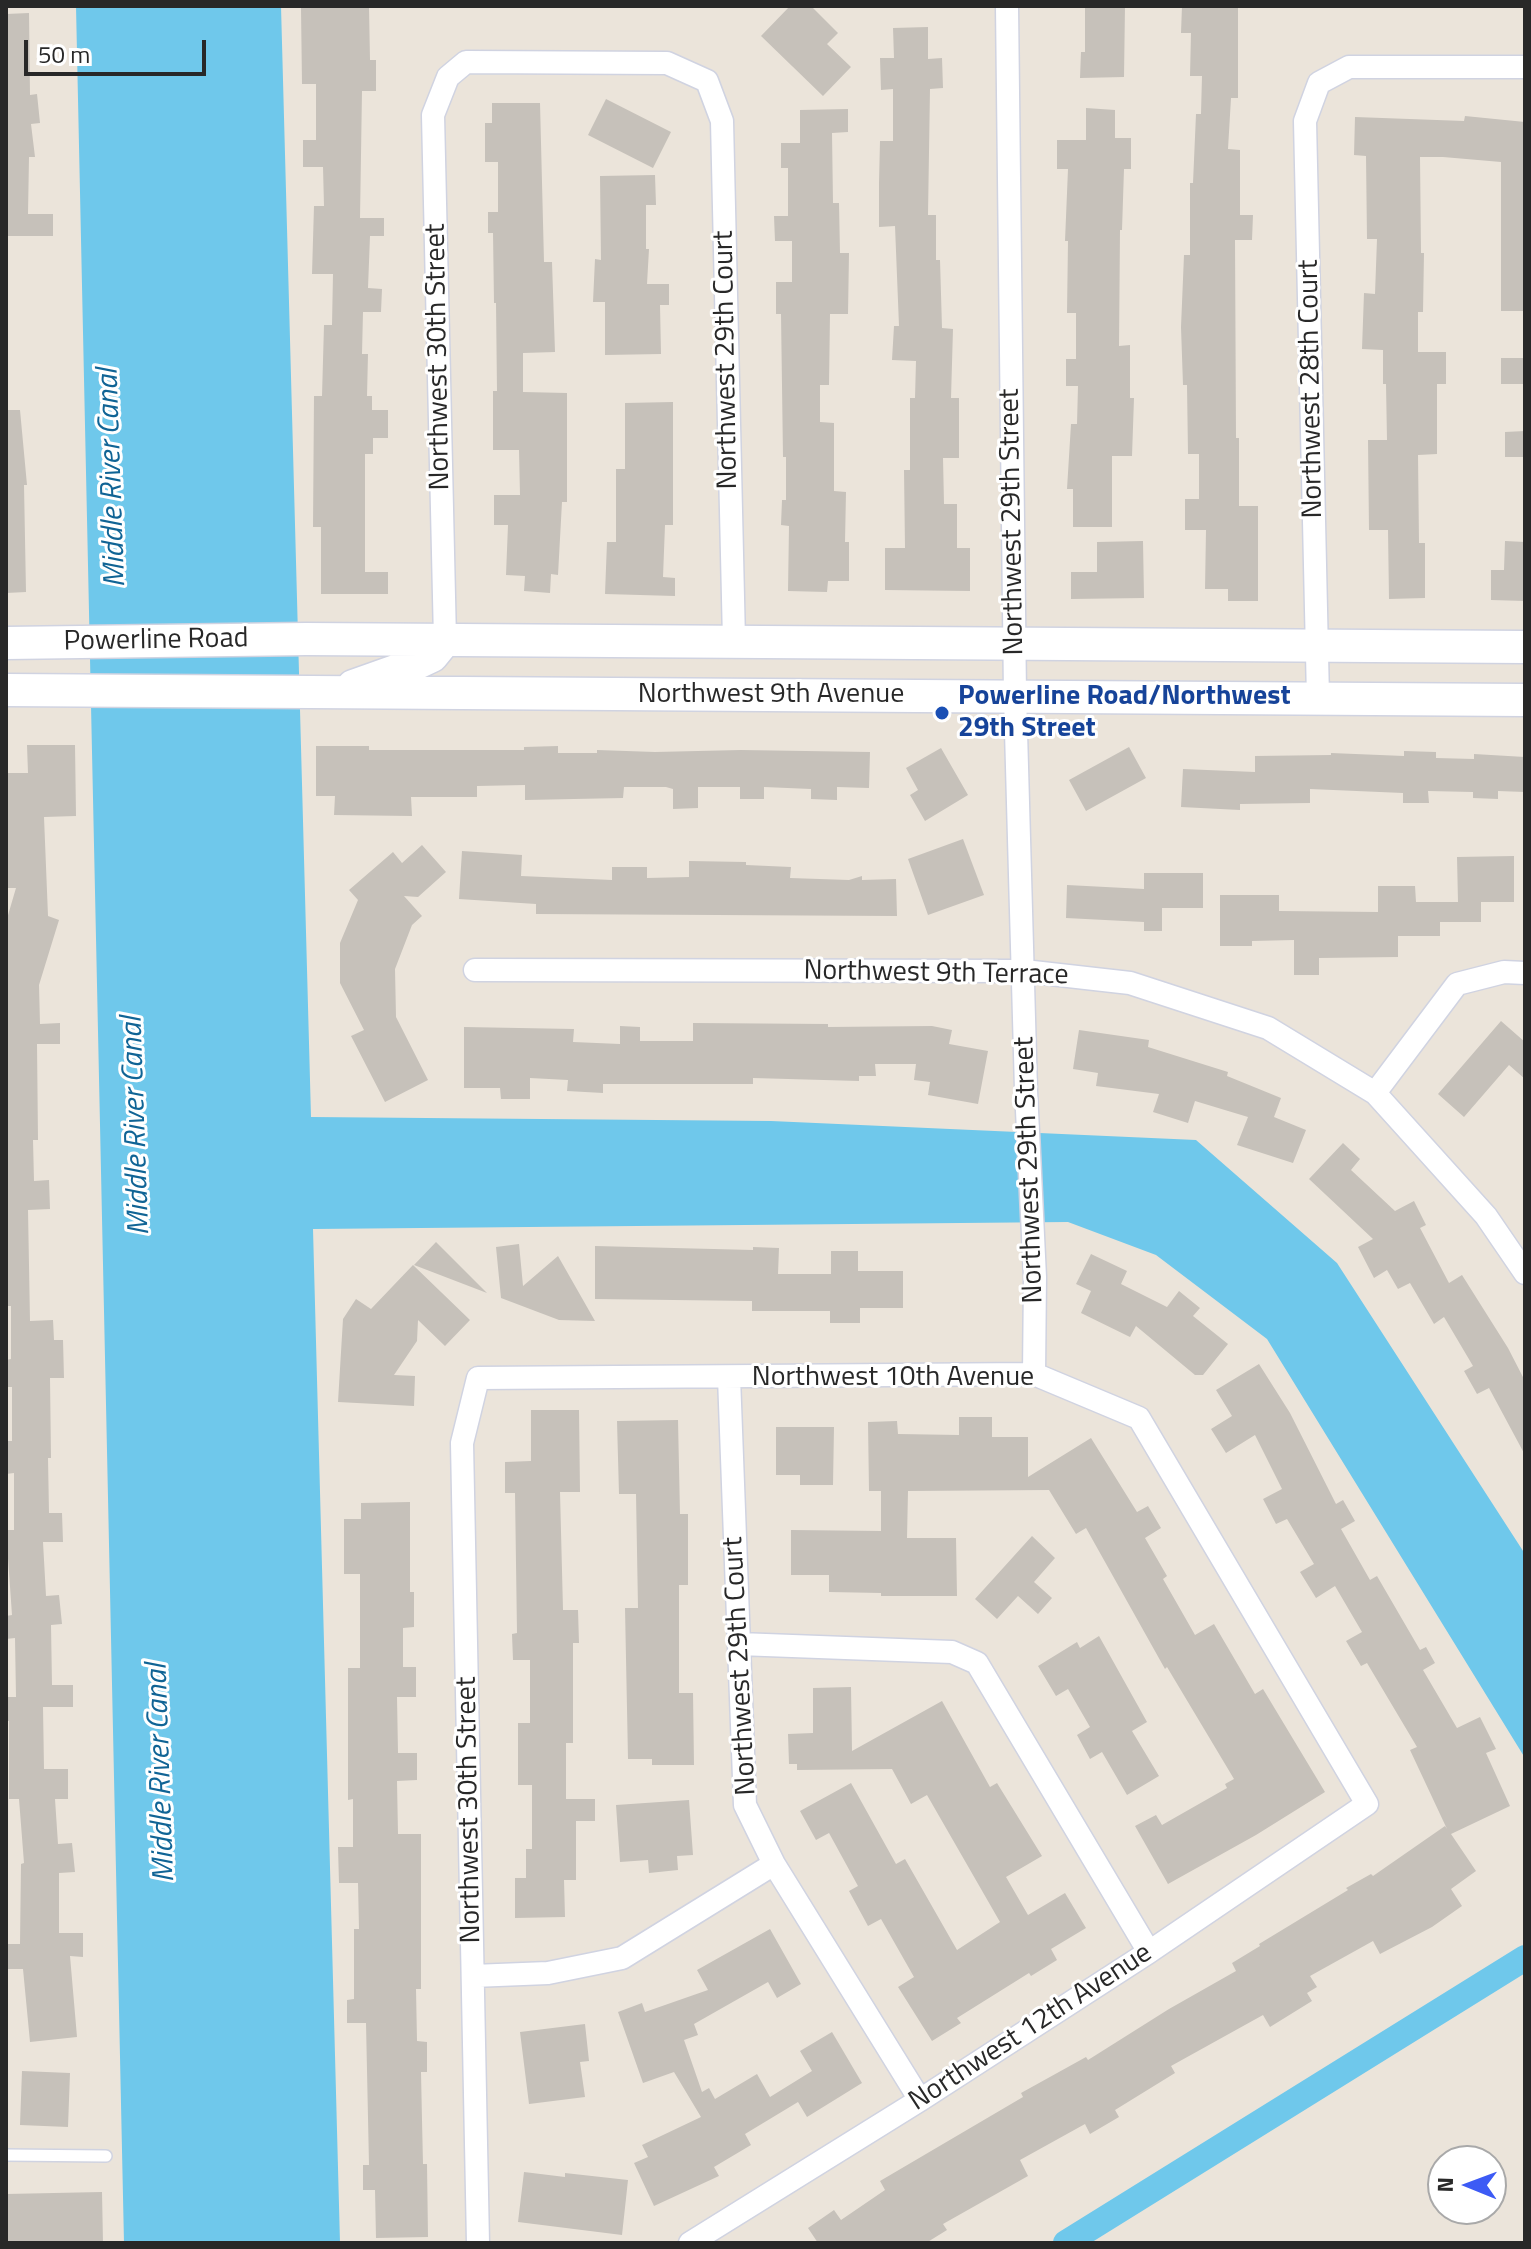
<!DOCTYPE html>
<html>
<head>
<meta charset="utf-8">
<style>
  body { margin:0 }
  #map { position:relative; width:1531px; height:2249px; overflow:hidden; background:#ebe4da; font-family:"Titillium Web",sans-serif }
  canvas { display:block }
  .frame { position:absolute; inset:0; border:8px solid #282828; pointer-events:none }
  .north { position:absolute; left:1427px; top:2145px; width:80px; height:80px; box-sizing:border-box; background:#fff; border:2px solid #a9a9a9; border-radius:50%; rotate:271deg; font-size:22px; font-weight:700; line-height:32px; text-align:center; color:#282828 }
  .north::after { content:''; display:block; margin:auto; width:28px; height:36px; background:#3d5bf5; clip-path:polygon(50% 0,100% 100%,50% 72%,0 100%) }
  .scale { position:absolute; left:24px; top:40px; width:182px; height:36px; box-sizing:border-box; border:4px solid #282828; border-top:0; padding-left:10px; font-size:24px; line-height:28px; white-space:nowrap; color:#282828; -webkit-text-stroke:6px #fff; paint-order:stroke }
</style>
</head>
<body>
<div id="map">
<canvas width="1531" height="2249"></canvas>
<div class="frame"></div>
<div class="north">N</div>
<div class="scale">50 m</div>
</div>
<script>
const c = document.querySelector('canvas').getContext('2d');
c.lineJoin = 'round';
function fill(path, color) {
  c.fillStyle = color;
  c.fill(path, 'evenodd');
}
function poly(rows) {
  const path = new Path2D();
  for (const r of rows) {
    path.moveTo(r[0], r[1]);
    for (let i = 2; i < r.length; i += 2) path.lineTo(r[i], r[i + 1]);
  }
  return path;
}
function stroke(path, color, width, dash) {
  c.strokeStyle = color;
  c.lineWidth = width;
  c.lineCap = dash ? 'butt' : 'round';
  c.setLineDash(dash || []);
  c.stroke(path);
}
function drawText(font, color, halo, rows, align = 'center') {
  c.font = font + ' "Titillium Web",sans-serif';
  c.lineWidth = 6;
  c.setLineDash([]);
  c.textBaseline = 'middle';
  c.strokeStyle = halo;
  c.fillStyle = color;
  for (const [text, x, y, turn = 0] of rows) {
    c.save();
    c.translate(x, y);
    c.rotate((+turn || 0) * Math.PI / 180);
    c.textAlign = isNaN(turn) ? turn : align;
    if (halo) c.strokeText(text, 0, 0);
    c.fillText(text, 0, 0);
    c.restore();
  }
}
fill(poly([
  [76,6,281,6,311,1117,771,1121,1196,1140,1337,1263,1525,1554,1525,1758,1267,1339,1156,1255,1068,1222,313,1229,340,2243,124,2243]
]), '#6fc8eb');
stroke(poly([
  [1066,2243,1525,1958]
]), '#6fc8eb', 26);
fill(poly([
  [790,6,811,6,838,33,827,44,851,67,823,96,761,36],
  [1085,6,1125,6,1124,77,1080,78,1081,52,1085,52],
  [1182,6,1238,6,1238,98,1231,98,1228,149,1240,150,1240,215,1253,215,1252,240,1235,240,1236,438,1239,438,1239,506,1258,506,1258,601,1228,601,1228,589,1205,589,1206,530,1185,530,1185,499,1199,499,1199,454,1188,454,1187,385,1183,385,1181,327,1184,255,1190,255,1190,183,1193,183,1196,114,1201,114,1202,76,1190,76,1191,33,1181,33],
  [369,7,370,60,376,60,376,91,362,91,360,218,384,218,384,236,370,236,368,288,382,289,381,312,363,312,362,354,368,354,367,396,372,396,372,410,388,410,388,438,373,438,373,454,365,454,365,572,388,572,388,594,321,594,321,527,313,527,314,396,322,396,324,325,332,325,333,274,312,274,314,206,324,206,323,167,303,167,303,140,316,140,316,84,302,84,301,8],
  [29,13,30,95,37,94,40,123,31,124,35,157,29,157,28,214,53,214,53,236,6,236,6,14],
  [928,27,928,59,942,58,943,88,930,89,928,215,936,215,936,260,940,260,942,328,953,329,951,398,959,398,959,458,943,458,944,504,957,504,957,548,970,548,970,591,885,590,885,548,905,548,904,470,910,470,910,398,915,398,916,361,892,360,894,326,899,326,895,226,879,227,879,183,880,141,893,141,893,89,881,90,880,58,894,58,893,28],
  [606,99,671,132,653,168,588,135],
  [492,103,540,103,544,262,552,262,555,352,523,353,523,392,567,393,567,502,562,502,558,575,551,574,550,593,524,591,525,576,506,575,508,525,494,525,494,495,520,495,519,450,493,450,493,391,497,391,496,303,494,303,493,233,488,233,488,212,498,212,498,162,485,162,485,123,492,123],
  [1086,108,1115,110,1115,138,1131,138,1131,169,1124,169,1122,230,1120,230,1119,346,1130,345,1130,398,1134,398,1132,456,1112,456,1112,527,1073,527,1073,489,1067,489,1071,424,1077,424,1078,386,1066,386,1066,359,1076,359,1076,313,1067,313,1068,241,1065,241,1068,169,1057,169,1057,140,1086,140],
  [848,109,848,132,832,133,833,203,839,203,840,253,849,253,848,314,830,314,829,385,820,385,820,422,834,423,834,491,846,492,845,542,849,542,849,581,828,581,827,592,788,591,789,526,781,525,782,500,786,500,786,457,783,457,781,314,776,314,776,282,792,282,792,241,775,241,774,216,788,216,788,168,781,168,781,143,800,143,800,110],
  [1465,116,1525,122,1525,311,1501,311,1501,162,1443,157,1420,157,1421,253,1424,253,1423,312,1418,312,1418,352,1446,352,1446,384,1437,384,1437,454,1418,455,1419,543,1425,543,1425,598,1389,599,1388,530,1369,530,1368,440,1387,440,1386,384,1383,384,1383,350,1362,349,1364,293,1375,294,1377,239,1367,239,1366,156,1354,155,1355,117,1464,121],
  [655,175,656,205,646,205,646,249,649,249,647,284,669,284,669,305,660,305,661,354,605,355,605,302,593,302,595,259,601,260,600,176],
  [1501,358,1525,358,1525,384,1501,384],
  [673,402,673,525,665,525,663,577,675,578,675,596,605,594,607,542,616,542,616,469,625,469,625,403],
  [6,410,20,410,27,485,24,485,26,592,6,593],
  [1525,431,1525,457,1505,457,1505,432],
  [1143,541,1144,598,1071,599,1071,572,1097,572,1097,542],
  [1505,541,1525,542,1525,601,1491,600,1491,570,1504,570],
  [27,745,75,745,76,816,44,817,48,916,59,920,39,985,40,1024,60,1023,60,1044,37,1044,38,1140,33,1140,34,1181,49,1180,50,1209,28,1210,30,1321,53,1320,54,1340,63,1340,64,1378,50,1378,51,1458,48,1458,49,1513,62,1513,63,1542,43,1542,46,1596,59,1595,62,1624,51,1625,52,1685,73,1685,73,1707,43,1707,44,1769,68,1769,68,1799,55,1799,58,1844,72,1843,75,1872,59,1873,59,1933,83,1933,83,1957,70,1956,77,2037,30,2042,23,1969,6,1969,6,1944,20,1944,21,1864,24,1863,19,1799,9,1799,9,1721,6,1721,6,1697,16,1697,15,1638,6,1639,6,1616,12,1615,6,1530,14,1530,14,1473,6,1474,6,1441,12,1441,12,1387,6,1387,6,1360,11,1359,11,1306,6,1306,6,922,16,888,6,888,6,773,28,773],
  [316,746,369,746,369,750,524,750,524,747,558,746,558,753,597,753,597,750,655,752,741,750,870,752,869,788,837,787,837,800,811,799,811,789,764,787,764,799,740,799,740,787,698,787,698,808,673,809,673,789,666,787,624,787,623,798,525,800,525,785,477,786,477,797,411,797,412,816,334,815,335,796,316,796],
  [1129,747,1146,778,1086,811,1069,780],
  [941,748,968,795,925,821,910,795,918,790,906,768],
  [1404,751,1436,752,1436,758,1474,759,1474,754,1525,757,1525,792,1498,791,1498,799,1473,798,1473,792,1428,791,1429,803,1403,803,1403,793,1310,789,1310,803,1240,804,1240,810,1181,807,1183,769,1255,772,1255,756,1331,755,1331,753,1404,756],
  [963,839,984,895,928,915,908,859],
  [422,845,446,872,418,897,404,896,422,916,412,925,395,969,396,1017,428,1080,385,1102,351,1036,364,1030,340,983,340,943,358,900,349,890,393,852,402,863],
  [462,851,522,855,521,876,612,880,612,867,647,867,647,878,689,877,689,861,746,862,746,865,791,867,790,878,849,880,862,876,862,880,896,879,897,916,536,914,536,904,459,899],
  [1514,856,1514,902,1481,902,1481,922,1440,922,1440,936,1398,936,1398,957,1319,958,1319,975,1294,975,1294,940,1252,941,1252,946,1220,946,1220,895,1279,895,1279,911,1378,912,1378,886,1415,886,1416,902,1458,902,1457,857],
  [1144,873,1203,873,1203,908,1162,908,1162,931,1144,931,1144,922,1066,918,1067,885,1144,889],
  [1501,1021,1525,1042,1525,1079,1509,1065,1464,1117,1438,1094],
  [693,1023,828,1024,828,1027,932,1026,952,1030,949,1044,988,1051,978,1104,928,1095,930,1082,914,1080,916,1064,875,1064,876,1076,859,1076,859,1081,753,1078,753,1084,603,1084,603,1093,567,1091,568,1080,530,1078,530,1099,501,1099,500,1088,464,1088,464,1027,574,1029,573,1042,620,1044,620,1026,640,1027,640,1041,693,1041],
  [1079,1030,1149,1040,1148,1047,1228,1072,1227,1076,1281,1098,1274,1117,1306,1130,1293,1163,1237,1145,1248,1117,1195,1101,1188,1123,1153,1112,1159,1094,1096,1086,1098,1073,1073,1069],
  [1343,1143,1360,1159,1351,1170,1395,1211,1414,1201,1426,1225,1420,1228,1449,1283,1462,1275,1508,1348,1525,1381,1525,1455,1489,1388,1477,1394,1464,1371,1473,1366,1444,1317,1434,1324,1410,1283,1398,1289,1387,1270,1374,1278,1358,1247,1373,1239,1309,1179],
  [436,1242,487,1293,414,1265],
  [519,1244,523,1286,558,1256,595,1321,559,1320,501,1298,496,1247],
  [595,1246,753,1250,753,1247,779,1248,778,1274,831,1274,831,1251,858,1251,858,1271,903,1271,903,1308,860,1308,860,1323,830,1323,830,1311,752,1311,752,1301,595,1299],
  [1091,1254,1127,1271,1121,1284,1167,1307,1179,1291,1200,1308,1193,1316,1228,1344,1203,1375,1195,1375,1136,1326,1130,1337,1081,1313,1091,1291,1076,1284],
  [413,1265,470,1320,445,1346,418,1320,417,1341,394,1375,415,1376,414,1406,338,1402,343,1319,356,1299,371,1309],
  [1259,1364,1290,1413,1336,1504,1343,1500,1355,1521,1341,1529,1370,1580,1377,1576,1420,1650,1426,1647,1435,1663,1423,1670,1457,1728,1480,1717,1496,1749,1486,1753,1510,1806,1451,1834,1476,1871,1451,1889,1462,1906,1432,1927,1380,1954,1373,1941,1310,1976,1317,1987,1307,1993,1312,2001,1270,2027,1263,2015,1171,2066,1175,2073,1115,2110,1119,2117,1090,2134,1085,2124,1020,2160,1028,2176,943,2224,947,2230,926,2243,818,2243,808,2228,834,2210,841,2220,885,2190,880,2181,1023,2097,1021,2093,1086,2057,1088,2060,1169,2009,1236,1971,1232,1963,1260,1946,1259,1944,1348,1890,1346,1888,1371,1874,1373,1876,1445,1826,1447,1829,1410,1750,1417,1747,1367,1663,1361,1666,1346,1641,1362,1632,1335,1586,1316,1598,1300,1572,1314,1564,1287,1519,1276,1524,1263,1499,1282,1489,1255,1435,1226,1453,1211,1429,1232,1416,1216,1390],
  [531,1410,579,1410,580,1492,560,1492,563,1610,578,1610,579,1643,573,1643,573,1743,566,1743,566,1799,595,1799,595,1821,576,1821,576,1880,564,1880,565,1917,515,1918,515,1878,526,1878,526,1849,532,1849,532,1785,518,1785,518,1723,530,1723,530,1660,513,1660,512,1634,517,1633,515,1493,505,1493,505,1462,531,1461],
  [959,1417,992,1417,992,1437,1028,1437,1028,1477,1091,1438,1137,1512,1148,1506,1161,1528,1145,1538,1167,1576,1163,1579,1195,1635,1214,1624,1255,1694,1263,1689,1325,1792,1256,1835,1168,1884,1135,1826,1156,1815,1162,1825,1227,1788,1225,1784,1234,1779,1167,1667,1165,1669,1086,1528,1076,1534,1049,1490,908,1491,907,1538,956,1538,957,1596,881,1596,881,1593,829,1592,829,1575,791,1575,791,1530,881,1531,881,1491,869,1491,868,1422,897,1421,898,1434,959,1435],
  [678,1420,680,1514,688,1514,688,1585,679,1585,679,1693,693,1693,694,1765,652,1765,652,1759,628,1759,625,1608,638,1608,636,1494,619,1494,617,1421],
  [776,1427,834,1427,833,1485,800,1485,800,1475,776,1475],
  [410,1502,410,1592,414,1592,414,1627,403,1628,403,1667,416,1667,416,1697,397,1697,398,1753,417,1753,417,1780,397,1781,398,1834,421,1834,421,1989,416,1989,417,2041,427,2042,427,2072,421,2072,422,2120,423,2164,427,2164,428,2237,376,2238,375,2190,363,2190,363,2165,369,2165,366,2023,347,2023,347,2000,354,1999,354,1929,359,1929,358,1883,339,1883,338,1847,353,1847,353,1799,348,1800,348,1668,360,1668,360,1574,344,1574,344,1519,361,1519,361,1503],
  [1032,1536,1055,1558,1034,1582,1052,1598,1038,1614,1018,1596,997,1619,975,1599],
  [1099,1636,1147,1722,1132,1731,1159,1776,1127,1795,1102,1752,1090,1759,1077,1735,1090,1727,1068,1689,1056,1696,1038,1666,1077,1642,1080,1648],
  [851,1687,852,1751,942,1701,990,1787,997,1783,1042,1856,1006,1877,1028,1915,1065,1893,1086,1928,1051,1949,1057,1960,1031,1976,1029,1973,957,2018,961,2023,932,2041,898,1987,914,1977,881,1919,868,1926,849,1891,858,1886,829,1833,816,1840,800,1811,851,1783,896,1864,905,1859,957,1950,1000,1922,927,1795,911,1804,892,1769,797,1770,797,1764,789,1764,788,1734,813,1733,813,1688],
  [689,1800,693,1855,677,1856,678,1870,649,1873,648,1860,620,1862,616,1805],
  [770,1929,801,1984,777,1998,768,1982,694,2024,698,2035,684,2040,702,2092,709,2088,715,2099,757,2074,770,2097,812,2071,800,2051,832,2032,862,2083,807,2117,798,2102,745,2134,751,2145,714,2167,719,2176,654,2206,634,2163,648,2157,642,2145,701,2117,674,2072,643,2083,618,2012,642,2003,645,2012,708,1990,697,1970],
  [585,2024,589,2061,580,2062,585,2097,529,2104,520,2032],
  [22,2071,70,2073,68,2127,20,2125],
  [524,2172,565,2177,565,2173,628,2180,622,2235,518,2222],
  [102,2192,103,2243,6,2243,6,2194]
]), '#c6c1ba');
const lane = poly([
  [6,2155,106,2156]
]);
const street = poly([
  [1007,6,1015,695,1026,1090,1035,1277,1034,1374],
  [445,640,433,115,448,77,466,62,667,63,707,81,722,121,734,641],
  [1318,698,1305,121,1319,83,1349,67,1525,67],
  [475,970,1024,971,1130,983,1268,1028,1375,1093,1486,1216,1525,1273],
  [1375,1093,1457,984,1504,972,1525,973],
  [729,1377,745,1805,774,1864,920,2100],
  [739,1644,952,1652,977,1663,1149,1952],
  [473,1976,548,1973,622,1958,774,1864],
  [478,2243,462,1443,478,1378,1034,1374,1139,1418,1367,1804,1149,1952,920,2100,690,2243]
]);
const secondary = poly([
  [6,643,306,639,1525,647],
  [353,686,415,664,432,656,445,640],
  [6,690,1525,700]
]);
stroke(lane, '#d0d3e1', 14);
stroke(street, '#d0d3e1', 25);
stroke(secondary, '#d0d3e1', 35);
stroke(lane, '#fff', 11);
stroke(street, '#fff', 22);
stroke(secondary, '#fff', 32);
for (const [x, y, r, color] of [
  [942,713,8,"#1a4fb4"]
]) {
  const dot = new Path2D();
  dot.arc(x, y, r, 0, 2 * Math.PI);
  c.fillStyle = color;
  c.fill(dot);
  stroke(dot, '#fff', 3);
}
drawText('28px', '#282828', '#fff', [
  ["Northwest 30th Street",439,357,-91],
  ["Northwest 29th Court",727,360,-91],
  ["Northwest 28th Court",1312,389,-91],
  ["Northwest 29th Street",1013,522,-91],
  ["Powerline Road",156,641,-1],
  ["Northwest 9th Avenue",771,695],
  ["Northwest 9th Terrace",936,974,1],
  ["Northwest 29th Street",1030,1170,-92],
  ["Northwest 10th Avenue",893,1378],
  ["Northwest 29th Court",741,1666,-93],
  ["Northwest 30th Street",470,1810,-91],
  ["Northwest 12th Avenue",1031,2028,-33]
]);
drawText('bold 28px', '#164399', '#fff', [
  ["Powerline Road/Northwest",958,697],
  ["29th Street",958,729]
], 'left');
drawText('italic 30px', '#106495', '#fff', [
  ["Middle River Canal",113,478,-92],
  ["Middle River Canal",137,1126,-92],
  ["Middle River Canal",162,1773,-92]
]);
</script>
</body>
</html>
